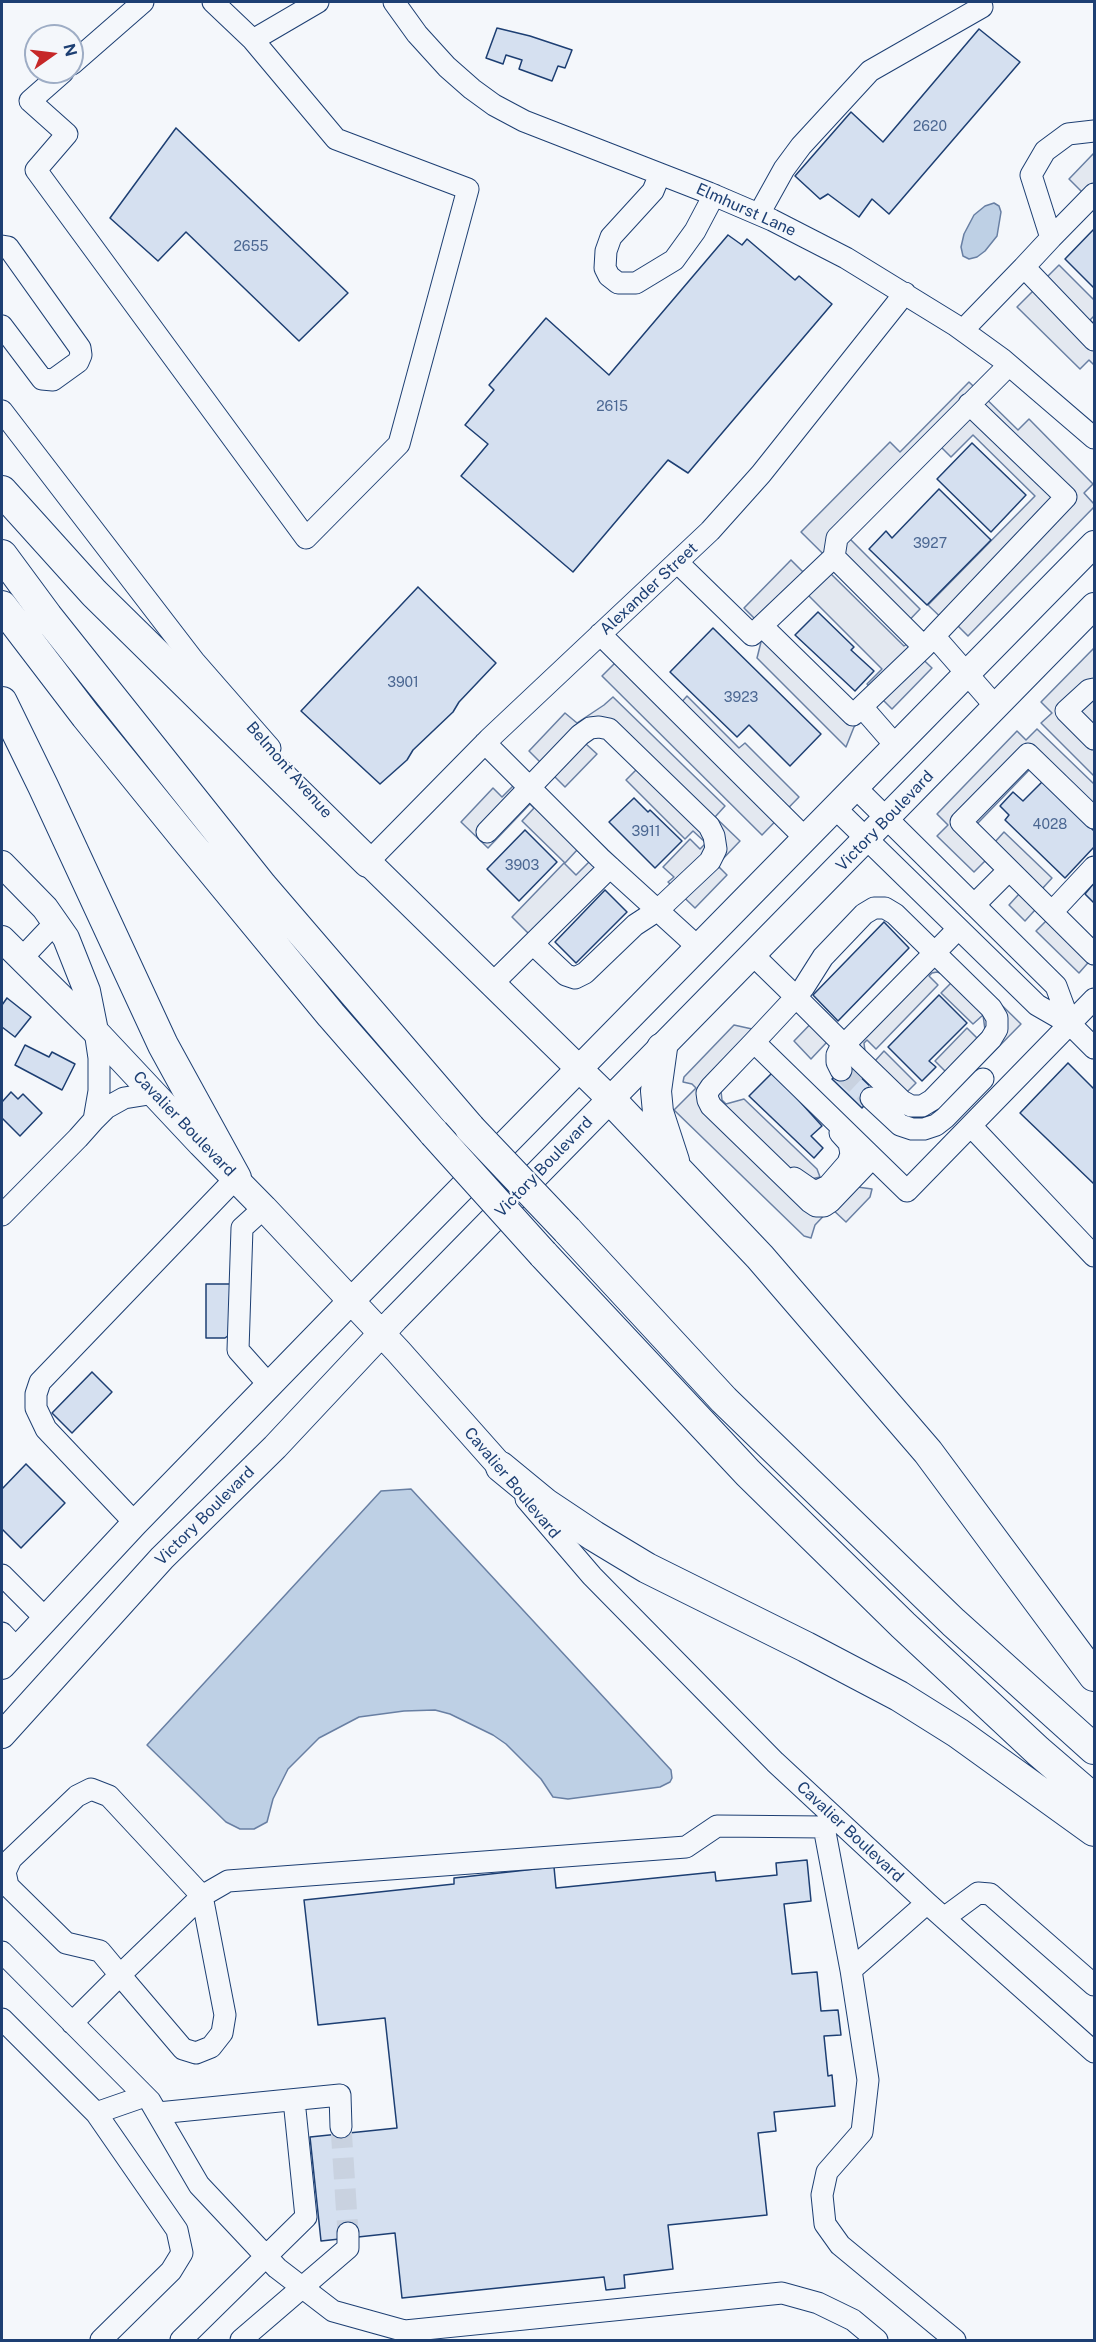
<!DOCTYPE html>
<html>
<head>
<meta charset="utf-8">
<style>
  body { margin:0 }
  #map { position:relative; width:1096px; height:2342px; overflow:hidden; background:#f4f7fb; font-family:"Public Sans",sans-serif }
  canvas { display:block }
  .frame { position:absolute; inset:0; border:3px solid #1d3f73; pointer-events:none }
  .north { position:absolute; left:24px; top:24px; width:60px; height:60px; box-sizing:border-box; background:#f4f7fb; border:2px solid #9eadc5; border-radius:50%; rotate:76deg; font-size:16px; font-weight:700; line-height:24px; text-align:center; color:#1d3f73 }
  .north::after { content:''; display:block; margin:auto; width:21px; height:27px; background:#c62828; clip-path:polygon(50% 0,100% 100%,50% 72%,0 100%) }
</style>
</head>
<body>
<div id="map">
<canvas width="1096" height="2342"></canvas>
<div class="frame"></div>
<div class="north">N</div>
</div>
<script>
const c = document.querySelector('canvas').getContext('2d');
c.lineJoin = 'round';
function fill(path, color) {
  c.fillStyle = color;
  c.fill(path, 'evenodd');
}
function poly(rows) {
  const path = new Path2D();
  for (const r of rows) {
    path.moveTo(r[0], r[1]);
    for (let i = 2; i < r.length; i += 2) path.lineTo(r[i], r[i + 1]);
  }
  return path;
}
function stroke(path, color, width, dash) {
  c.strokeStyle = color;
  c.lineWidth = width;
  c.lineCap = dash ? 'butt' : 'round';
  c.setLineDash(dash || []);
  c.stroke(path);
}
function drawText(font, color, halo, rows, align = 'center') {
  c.font = font + ' "Public Sans",sans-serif';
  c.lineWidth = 4.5;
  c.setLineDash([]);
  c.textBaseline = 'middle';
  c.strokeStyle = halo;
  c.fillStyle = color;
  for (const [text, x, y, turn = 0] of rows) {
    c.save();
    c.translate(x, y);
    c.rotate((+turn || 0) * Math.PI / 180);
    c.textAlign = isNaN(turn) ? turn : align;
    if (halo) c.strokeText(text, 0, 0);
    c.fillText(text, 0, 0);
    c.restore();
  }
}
const parking = poly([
  [1093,154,1094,156,1094,204,1069,179,1093,154],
  [1059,265,1094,300,1094,316,1090,320,1094,324,1094,365,1089,360,1080,369,1017,307,1059,265],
  [969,382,1018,430,1029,419,1093,484,1084,493,1094,504,1094,507,968,636,957,625,953,629,928,605,1035,496,973,435,951,457,941,447,850,539,920,609,900,630,801,532,890,442,900,452,969,382],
  [791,560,802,571,829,572,904,646,907,644,932,668,892,709,867,684,882,669,806,593,771,629,862,719,854,727,846,747,757,658,761,642,754,618,744,608,791,560],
  [1094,648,1094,776,1041,723,1052,713,1041,702,1094,648],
  [625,653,679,705,687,696,739,748,745,743,799,797,762,835,602,676,625,653],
  [613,697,725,806,715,817,740,841,717,865,727,875,695,908,668,882,674,877,663,867,690,839,700,849,706,843,693,831,685,839,626,780,637,769,599,731,586,744,597,754,565,787,529,751,565,713,577,723,604,705,613,697],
  [1037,729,1094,784,1094,826,1033,766,976,825,994,843,1004,832,1052,878,1042,889,1094,956,1079,973,1036,931,1046,921,1035,910,1025,921,1009,905,1019,894,985,861,974,872,937,836,948,825,937,814,1017,731,1026,740,1037,729],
  [527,772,620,862,540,945,512,917,564,863,576,875,589,862,577,850,565,863,522,821,534,808,530,804,488,848,461,822,493,788,502,797,527,772],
  [934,939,1021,1024,960,1086,935,1061,967,1028,977,1038,985,1030,983,1015,973,1024,941,993,951,983,943,974,937,972,932,973,929,976,938,985,876,1049,867,1040,864,1043,865,1051,874,1062,884,1051,916,1083,893,1106,827,1042,811,1059,794,1041,824,1010,844,1031,934,939],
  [734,1025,752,1029,721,1091,722,1100,726,1104,744,1099,817,1169,820,1177,807,1180,872,1189,870,1197,846,1222,831,1208,815,1225,811,1238,804,1236,674,1110,696,1088,692,1084,683,1082,684,1077,734,1025]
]);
fill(parking, '#e3e8f0');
stroke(parking, '#687fa3', 1.5);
const water = poly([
  [994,203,999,206,1001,212,997,236,985,251,977,257,969,259,963,256,961,247,964,234,974,215,985,206,994,203],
  [411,1489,671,1770,672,1778,670,1782,660,1787,568,1799,553,1797,541,1779,506,1744,493,1735,450,1714,435,1710,404,1711,359,1717,319,1738,288,1769,273,1799,267,1822,254,1829,240,1829,226,1822,147,1745,381,1491,411,1489]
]);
fill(water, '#bed0e5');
stroke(water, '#687fa3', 1.5);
const building = poly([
  [497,28,530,36,572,50,565,68,558,66,552,81,519,69,522,60,506,55,503,64,486,58,497,28],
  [979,29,1020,62,889,214,872,199,859,217,828,194,820,199,795,176,851,112,883,142,979,29],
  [176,128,348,293,299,341,186,232,158,261,110,218,176,128],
  [1094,229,1094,288,1065,259,1094,229],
  [728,235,742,245,747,239,795,280,799,276,832,304,688,473,668,460,573,572,461,476,488,444,465,425,494,390,489,385,546,318,609,375,728,235],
  [972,443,1026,495,991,532,937,479,972,443],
  [939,489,991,540,927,605,869,549,886,531,892,538,939,489],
  [418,587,496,663,459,702,453,712,413,750,407,760,380,784,301,711,418,587],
  [818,612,854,647,851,650,874,671,855,691,795,635,818,612],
  [713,628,821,734,790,766,749,725,737,737,670,672,713,628],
  [1043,781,1094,831,1094,847,1065,878,1005,820,1009,815,1000,806,1013,792,1023,801,1043,781],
  [634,798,648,812,650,810,682,841,655,868,609,822,634,798],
  [525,830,557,862,519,901,487,869,525,830],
  [1094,883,1094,903,1085,894,1094,883],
  [605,890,627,912,576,963,555,942,605,890],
  [884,922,909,948,838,1021,813,995,884,922],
  [939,995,967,1023,929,1061,936,1067,922,1081,888,1047,939,995],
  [7,998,31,1017,15,1037,2,1027,2,1005,7,998],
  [25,1045,49,1057,52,1052,75,1064,62,1090,15,1065,25,1045],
  [1068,1063,1094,1089,1094,1184,1020,1113,1068,1063],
  [847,1064,876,1092,862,1108,832,1079,847,1064],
  [773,1072,822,1126,811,1136,823,1148,814,1158,749,1096,773,1072],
  [11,1092,18,1099,23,1094,42,1113,20,1136,2,1118,2,1102,11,1092],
  [206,1284,230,1284,229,1335,225,1338,206,1338,206,1284],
  [92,1372,112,1392,72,1433,52,1413,92,1372],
  [26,1464,65,1503,21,1548,2,1529,2,1489,26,1464],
  [807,1860,811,1901,784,1904,792,1974,817,1972,821,2011,838,2010,841,2035,824,2036,828,2076,832,2075,835,2106,774,2112,776,2131,758,2133,767,2215,668,2225,673,2269,624,2275,625,2288,606,2290,604,2277,402,2298,395,2233,321,2241,310,2137,397,2128,385,2018,318,2025,304,1900,454,1884,454,1878,554,1867,556,1888,715,1872,716,1881,777,1875,776,1863,807,1860]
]);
fill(building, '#d5e0f0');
stroke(building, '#1d3f73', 1.5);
stroke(poly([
  [841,1070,871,1098],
  [341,2127,348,2233]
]), '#c9d2e0', 21, [21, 10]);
const minor = poly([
  [394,2,417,34,447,67,472,89,494,105,524,121,709,193,772,220,846,258,955,325,1002,359,1094,438],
  [253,40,318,2],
  [72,64,143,2],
  [63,72,30,101,67,134,36,170,306,538,399,444,468,189,336,139,253,40,213,2],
  [1094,131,1068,134,1045,151,1031,175,1051,238,1024,267,1094,340],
  [660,174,653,191,611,237,606,251,605,268,609,276,618,283,636,283,674,260,695,231,714,195],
  [759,214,784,169,801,146,870,71,982,7],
  [1051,238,1094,194],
  [2,246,8,247,80,348,81,355,78,362,53,380,42,379,2,326],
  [963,330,1024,267],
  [2,411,194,661,270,748],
  [677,562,752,635,834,557],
  [762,626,853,715,924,647],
  [600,634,805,838],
  [934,636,1066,497,969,404],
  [1094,689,1089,690,1066,711,1094,739],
  [862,707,896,746],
  [996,707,934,636,924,647,834,557,837,538,1009,365],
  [485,743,600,858,699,948],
  [855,787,1056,986,1070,1024],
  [835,808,1037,1005,1070,1024,1094,1048],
  [1094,818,1028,754,961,822,1094,954],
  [487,832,580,735,590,728,599,727,609,729,709,826,714,836,716,849,710,861,658,910,635,925,585,973,575,978,566,975,533,944],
  [360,854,368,862,489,739,710,531,761,474,905,293],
  [974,905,1009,870],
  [1052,912,1094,867],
  [753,955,796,997,844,1045,902,1101,911,1106,922,1106,932,1100,991,1039,997,1029,997,1018,991,1008,895,914,885,908,874,908,864,914,823,957,804,987,796,997,754,1042,711,1087,707,1093,708,1100,711,1106,810,1202,816,1206,824,1206,830,1202,872,1158],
  [22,958,55,923],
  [492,984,610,867],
  [754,1042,907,1191,1094,999],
  [841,1070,837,1062,837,1055,840,1049,958,929],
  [871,1098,900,1125,912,1129,924,1129,936,1125,945,1118,983,1079],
  [94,1120,106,1108,124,1098,155,1093],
  [971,1126,1094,1256],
  [794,1178,810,1189,817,1191,828,1186,848,1163,851,1154,849,1143,840,1133],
  [264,1208,242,1228,238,1350,270,1386],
  [2,1215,78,1138,94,1120,99,1091,99,1058,95,1031],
  [526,1499,592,1576,775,1762,927,1903,1094,2052],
  [135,1523,46,1429,36,1408,36,1394,40,1382,236,1178],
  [2,1575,45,1618],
  [2,1633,17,1649],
  [833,1816,824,1827,851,1970,868,2080,862,2132,827,2172,822,2195,825,2224,840,2245,955,2340],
  [944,1918,978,1893,990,1894,1094,1985],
  [2,1952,150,2101,199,2185,277,2268,333,2311,405,2331,782,2293,818,2303,853,2320,877,2340],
  [851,1970,927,1903],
  [2,2019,96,2113,177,2230,182,2253,171,2271,101,2340],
  [72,2023,120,1975,183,2049,196,2053,211,2047,222,2033,225,2015,202,1896,109,1796,91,1789,77,1796,11,1859,5,1872,8,1886,66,1943,100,1951,120,1975,202,1896,228,1881,686,1847,717,1826,824,1827],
  [96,2113,145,2096],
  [158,2113,340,2095,341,2127],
  [181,2340,306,2217,294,2100],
  [241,2340,348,2248,348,2233]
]);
const major = poly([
  [368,862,611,1100],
  [2,864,45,908,66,938,87,991,95,1031],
  [2,939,95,1031,201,1144,264,1208,398,1351,501,1467],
  [2,1666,135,1523,352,1300,1094,544],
  [2,1735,162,1558,275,1447,395,1319,1094,606]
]);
const highway = poly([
  [2,491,94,593,368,862],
  [2,555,47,616,262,886,470,1128],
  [2,606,86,716,185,838,331,1015,434,1133],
  [2,702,43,786,163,1045,236,1178],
  [662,1048,656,1091,658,1112,674,1161],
  [611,1100,760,1257,928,1452,1094,1676],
  [567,1230,724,1400,953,1622,1094,1749],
  [543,1254,748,1473,903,1625,1038,1751,1094,1799],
  [501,1467,546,1504,594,1536,647,1568,806,1647,899,1696,958,1733,1094,1831]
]);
stroke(minor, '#1d3f73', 23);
stroke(major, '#1d3f73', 28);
stroke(highway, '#1d3f73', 32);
stroke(minor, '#f4f7fb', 21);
stroke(major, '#f4f7fb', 26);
stroke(highway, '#f4f7fb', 30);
const highwayBridge = poly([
  [470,1128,567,1230],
  [434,1133,543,1254]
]);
stroke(highwayBridge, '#1d3f73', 32, []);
stroke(highwayBridge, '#f4f7fb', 30);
drawText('14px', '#4b6792', null, [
  ["2620",930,127],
  ["2655",251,247],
  ["2615",612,407],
  ["3927",930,544],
  ["3901",403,683],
  ["3923",741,698],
  ["4028",1050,825],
  ["3911",646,832],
  ["3903",522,866]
]);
drawText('16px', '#1d3f73', '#f4f7fb', [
  ["Elmhurst Lane",746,210,24],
  ["Alexander Street",649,589,-43],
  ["Belmont Avenue",289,770,49],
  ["Victory Boulevard",885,821,-46],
  ["Cavalier Boulevard",184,1124,46],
  ["Victory Boulevard",544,1167,-46],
  ["Cavalier Boulevard",512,1483,50],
  ["Victory Boulevard",205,1516,-45],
  ["Cavalier Boulevard",850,1832,43]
]);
</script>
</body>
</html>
